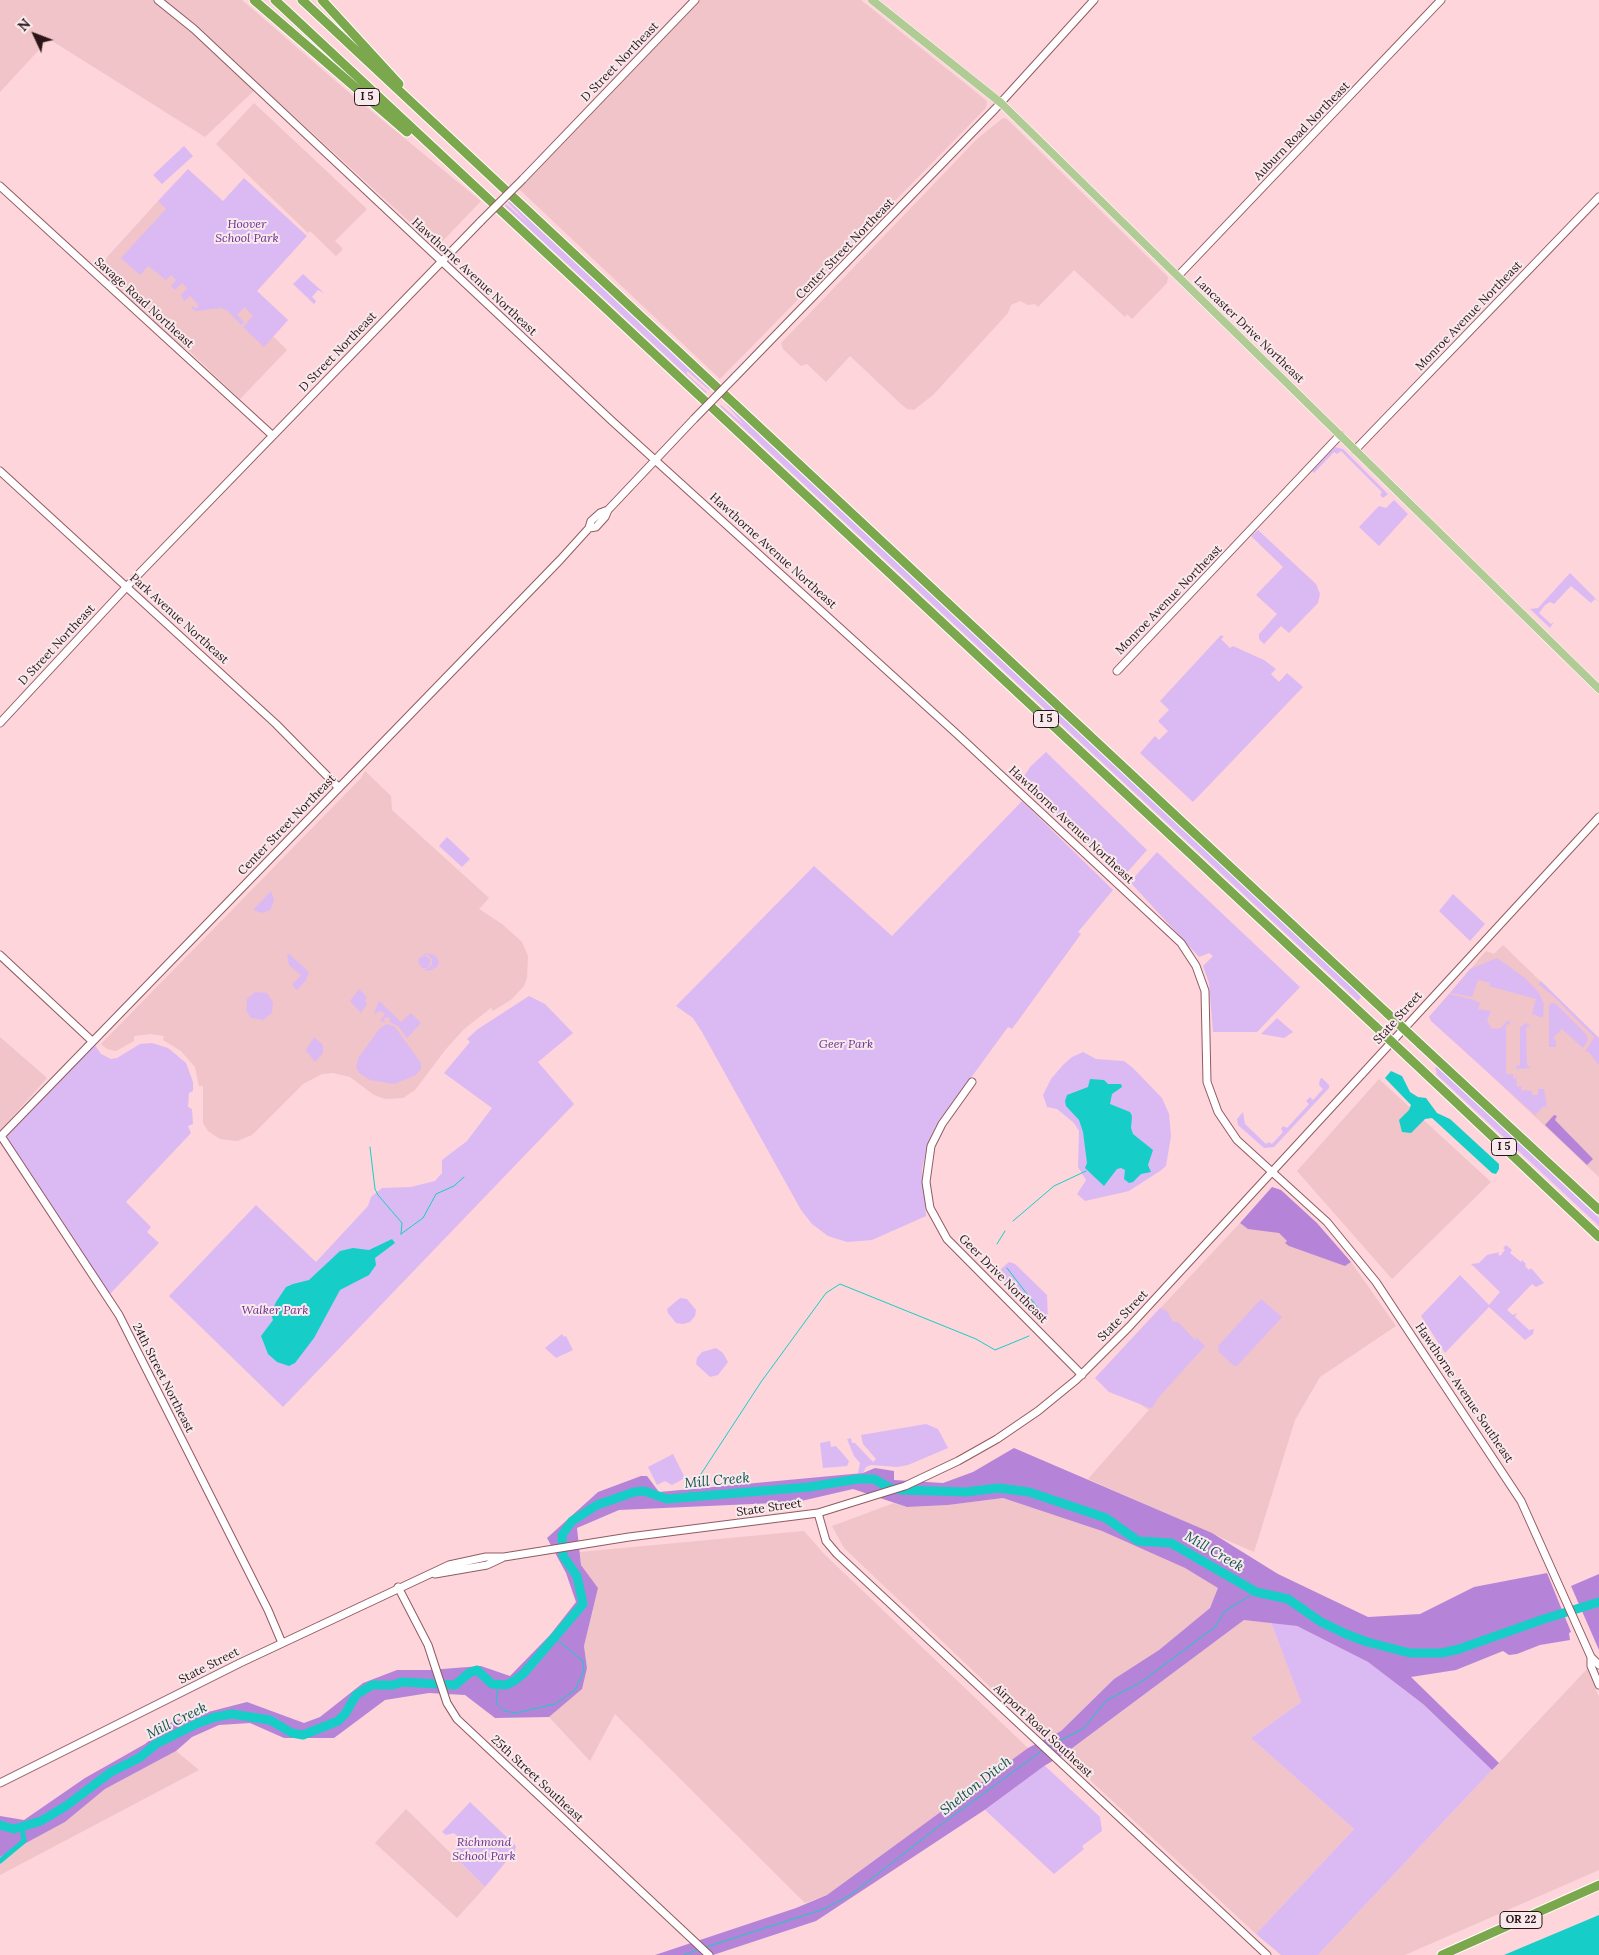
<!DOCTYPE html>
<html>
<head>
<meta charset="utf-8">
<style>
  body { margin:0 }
  #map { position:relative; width:1599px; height:1955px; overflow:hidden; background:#fdd5da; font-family:Lora,serif }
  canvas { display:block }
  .north { position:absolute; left:10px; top:10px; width:50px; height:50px; -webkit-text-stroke:4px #f8eaec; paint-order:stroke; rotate:313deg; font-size:14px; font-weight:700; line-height:20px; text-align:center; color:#2c1519 }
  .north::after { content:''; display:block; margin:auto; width:18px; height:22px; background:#2c1519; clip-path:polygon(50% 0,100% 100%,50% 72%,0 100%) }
</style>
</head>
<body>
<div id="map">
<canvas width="1599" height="1955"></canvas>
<div class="north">N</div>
</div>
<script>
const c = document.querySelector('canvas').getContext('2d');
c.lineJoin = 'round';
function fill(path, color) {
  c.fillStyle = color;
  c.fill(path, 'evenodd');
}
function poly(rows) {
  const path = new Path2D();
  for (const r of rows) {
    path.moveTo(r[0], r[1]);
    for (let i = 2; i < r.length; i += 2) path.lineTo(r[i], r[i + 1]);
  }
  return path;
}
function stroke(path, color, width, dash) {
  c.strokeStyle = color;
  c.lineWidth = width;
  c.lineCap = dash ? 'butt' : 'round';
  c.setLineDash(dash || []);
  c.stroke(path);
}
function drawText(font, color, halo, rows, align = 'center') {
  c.font = font + ' Lora,serif';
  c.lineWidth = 4;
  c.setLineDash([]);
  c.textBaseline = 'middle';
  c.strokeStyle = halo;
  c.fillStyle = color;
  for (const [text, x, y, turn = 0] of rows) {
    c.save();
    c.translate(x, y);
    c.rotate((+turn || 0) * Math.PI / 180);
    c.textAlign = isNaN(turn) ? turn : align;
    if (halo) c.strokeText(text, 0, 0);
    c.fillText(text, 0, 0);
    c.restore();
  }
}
fill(poly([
  [0,0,242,0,353,96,481,201,437,247,260,85,205,137,49,39,0,92],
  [700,0,861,0,987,101,986,108,720,379,519,189],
  [254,103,367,209,335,241,343,249,336,256,310,231,308,233,216,144],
  [1003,118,1007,119,1168,277,1167,283,1132,319,1127,314,1125,317,1074,270,1038,307,1035,304,1028,305,1020,301,1011,305,1008,313,934,394,914,410,907,409,901,404,850,356,826,382,807,364,801,366,783,349,781,343,978,138],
  [158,201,288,320,273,336,287,350,240,399,187,349,180,345,99,271,99,266],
  [365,771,391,796,392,810,489,898,479,909,502,924,522,942,528,956,527,978,524,986,512,999,493,1011,491,1008,464,1029,446,1049,415,1090,403,1098,385,1099,374,1095,350,1077,333,1073,322,1074,303,1084,252,1135,237,1141,220,1139,208,1131,203,1123,203,1086,199,1086,195,1067,181,1051,163,1040,164,1036,151,1034,134,1036,134,1041,116,1051,107,1049,101,1044,361,778],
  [1503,945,1599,1038,1599,1177,1429,1017,1486,951,1494,954],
  [0,1037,47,1078,0,1131],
  [1379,1079,1491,1182,1392,1279,1297,1171],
  [1240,1223,1249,1228,1279,1233,1287,1241,1345,1266,1351,1262,1396,1326,1320,1377,1295,1420,1254,1552,1088,1479,1149,1410,1097,1376],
  [1003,1498,1102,1531,1185,1568,1219,1588,1210,1608,1159,1650,1114,1679,1061,1731,1045,1739,844,1548,832,1526,894,1503,907,1507,948,1505],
  [804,1531,824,1554,1028,1748,827,1895,805,1903,615,1714,590,1761,549,1717,581,1689,587,1668,584,1646,598,1588,581,1565,580,1552],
  [1244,1620,1271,1622,1301,1702,1251,1738,1354,1829,1256,1934,1063,1755],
  [1587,1669,1599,1697,1599,1870,1405,1955,1318,1955],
  [176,1751,199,1770,0,1875,0,1857,65,1822,105,1789],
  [406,1809,485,1887,457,1918,375,1843]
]), '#f0c4c9');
fill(poly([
  [184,146,193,156,162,184,153,175],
  [188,169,223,201,244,178,307,236,257,291,288,320,264,347,243,327,253,316,245,307,237,315,244,322,241,325,228,311,221,308,196,311,191,308,193,306,196,309,199,305,190,296,184,301,181,295,187,288,182,283,175,290,171,286,176,280,171,275,166,280,148,266,140,275,121,258,166,209,158,201],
  [509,201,710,389,709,390,687,371,687,374,707,392,706,393,505,206,506,204,528,223,508,203],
  [303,274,324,293,318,290,312,297,316,301,314,304,293,284],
  [724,402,1351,986,1361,997,1358,1001,720,406,721,405,744,425],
  [1335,447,1343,449,1388,494,1383,498,1380,495,1382,492,1341,451,1337,454,1334,452,1314,473,1312,471],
  [1394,500,1408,514,1379,546,1359,527,1379,506,1386,508],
  [1258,530,1316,584,1320,594,1318,603,1289,633,1281,626,1264,644,1259,639,1259,634,1277,614,1256,595,1283,567,1251,536],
  [1570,573,1599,602,1595,599,1591,603,1571,586,1554,604,1550,602,1545,605,1539,613,1551,624,1554,622,1550,628,1530,609,1538,608],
  [1221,635,1224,637,1221,639,1230,648,1233,646,1264,660,1276,669,1271,674,1279,682,1287,673,1303,687,1193,802,1140,753,1155,736,1159,740,1168,731,1158,721,1169,710,1160,701],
  [1046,752,1147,850,1123,877,1019,783,1031,766],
  [1022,801,1113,890,1078,932,1081,934,1012,1029,1008,1027,935,1127,927,1147,922,1169,926,1216,872,1240,847,1242,828,1236,812,1224,801,1210,702,1032,693,1018,676,1006,814,866,892,936],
  [447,837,470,859,462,867,439,846],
  [1157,852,1300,987,1257,1032,1213,1032,1209,983,1203,966,1213,956,1209,953,1199,957,1130,882],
  [271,891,274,901,270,910,262,913,253,910],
  [1453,894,1485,924,1470,941,1439,911],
  [428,953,436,956,439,962,437,967,429,971,423,970,429,968,432,964,432,959,427,954,425,955,431,960,428,968,422,968,418,962,419,958,425,955,423,954],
  [289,954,309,972,306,980,297,990,292,985,301,975,289,965,287,956],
  [1497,958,1525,978,1539,993,1544,1004,1543,1018,1532,1014,1536,999,1489,986,1490,983,1478,980,1472,997,1450,993,1470,969],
  [1541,981,1599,1038,1599,1065,1588,1051,1585,1052,1594,1037,1551,994,1538,984],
  [359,989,367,997,365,1001,367,1004,361,1013,350,1001],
  [255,992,267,993,273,1002,272,1013,263,1020,251,1018,246,1010,247,999],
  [1449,994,1471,999,1480,1003,1478,1009,1491,1011,1487,1021,1492,1029,1501,1028,1507,1021,1510,1021,1510,1024,1506,1025,1506,1074,1513,1074,1513,1078,1515,1079,1516,1075,1517,1087,1522,1086,1521,1090,1532,1091,1532,1095,1538,1095,1538,1089,1544,1089,1547,1108,1544,1106,1535,1115,1431,1021,1429,1017],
  [529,996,545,1004,573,1033,538,1062,574,1104,283,1407,169,1296,256,1205,316,1262,368,1206,371,1197,382,1188,411,1187,435,1181,442,1173,442,1160,467,1141,492,1108,444,1073,470,1042,467,1039,478,1029],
  [379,1001,401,1022,411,1013,421,1023,407,1038,398,1026,390,1022,389,1017,384,1018,385,1022,380,1021,385,1014,381,1011,374,1014],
  [1551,1003,1555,1003,1586,1034,1588,1040,1583,1048,1562,1029,1553,1038,1556,1041,1556,1047,1549,1047,1549,1006],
  [1277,1018,1293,1032,1284,1038,1261,1034],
  [1526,1023,1531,1026,1526,1027,1527,1065,1531,1068,1517,1069,1516,1066,1520,1065,1520,1027],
  [387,1024,395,1027,421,1063,421,1069,416,1075,394,1084,370,1080,360,1074,356,1067,359,1057,380,1028],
  [314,1037,323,1045,323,1053,315,1062,306,1050],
  [92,1041,101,1054,111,1059,117,1058,140,1044,152,1043,168,1048,186,1063,193,1082,193,1091,189,1093,188,1107,192,1109,193,1124,188,1126,191,1133,126,1202,151,1227,147,1232,159,1243,107,1297,1,1136],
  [1083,1052,1096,1059,1124,1061,1133,1068,1162,1098,1169,1114,1171,1136,1166,1166,1160,1171,1129,1191,1085,1201,1077,1194,1086,1180,1078,1167,1079,1131,1074,1123,1057,1109,1047,1107,1043,1095,1051,1079,1063,1065,1072,1057],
  [1437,1066,1599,1218,1599,1226,1436,1074,1437,1072,1435,1069],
  [1322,1078,1329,1085,1329,1088,1274,1147,1264,1148,1238,1125,1237,1119,1243,1112,1245,1124,1266,1144,1269,1142,1272,1144,1283,1132,1281,1129,1283,1126,1287,1128,1309,1104,1306,1101,1310,1097,1313,1100,1323,1089,1319,1085,1320,1079],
  [1506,1245,1512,1250,1510,1253,1521,1262,1522,1260,1526,1264,1525,1266,1529,1270,1531,1268,1544,1283,1536,1287,1532,1284,1507,1310,1513,1315,1517,1313,1515,1317,1529,1330,1534,1329,1533,1334,1525,1340,1489,1307,1445,1353,1421,1316,1460,1275,1489,1305,1500,1292,1471,1264,1479,1263,1487,1255,1500,1252,1498,1254,1500,1256,1505,1250,1503,1248],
  [1009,1262,1015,1264,1047,1295,1048,1321,1003,1279,1000,1274,1001,1269],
  [680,1298,687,1299,696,1310,695,1316,690,1322,683,1324,676,1323,668,1313,667,1309],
  [1261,1299,1282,1317,1237,1366,1233,1365,1219,1352,1218,1346],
  [1160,1308,1167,1311,1173,1322,1178,1322,1195,1340,1197,1338,1205,1346,1158,1398,1153,1407,1150,1408,1109,1392,1095,1378],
  [562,1334,564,1337,566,1336,573,1350,556,1358,545,1348],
  [716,1348,723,1353,728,1362,718,1375,710,1377,696,1364,697,1358,702,1352],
  [926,1424,938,1429,948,1448,908,1465,897,1467,871,1465,866,1467,863,1473,858,1473,860,1463,854,1456,847,1439,851,1438,852,1443,855,1443,873,1462,876,1459,863,1444,861,1435],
  [830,1441,831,1447,836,1446,849,1461,847,1466,823,1468,820,1443],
  [673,1454,685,1478,672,1485,665,1481,657,1485,648,1467],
  [1271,1622,1297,1626,1368,1662,1423,1704,1492,1770,1318,1955,1281,1955,1256,1934,1354,1829,1251,1738,1301,1702],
  [1044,1765,1100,1817,1102,1831,1082,1846,1084,1849,1054,1874,985,1810],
  [470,1802,516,1846,515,1851,485,1887,452,1854,460,1845,459,1838,454,1833,446,1835,442,1832]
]), '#dbbaf4');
fill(poly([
  [1554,1115,1557,1116,1555,1120,1593,1159,1587,1165,1545,1125],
  [1272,1187,1281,1190,1317,1223,1351,1262,1345,1266,1289,1246,1285,1243,1287,1241,1279,1233,1248,1229,1240,1223],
  [1014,1448,1212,1533,1278,1574,1368,1617,1420,1614,1474,1587,1547,1573,1571,1632,1569,1633,1570,1640,1540,1645,1517,1654,1509,1655,1503,1651,1456,1670,1411,1677,1493,1757,1499,1763,1492,1770,1423,1704,1368,1662,1297,1626,1244,1620,1063,1755,1044,1766,986,1809,816,1921,713,1955,655,1955,796,1908,827,1895,1028,1748,1061,1731,1114,1679,1159,1650,1210,1608,1218,1588,1185,1568,1102,1531,1003,1498,948,1505,907,1507,853,1489,797,1502,619,1510,577,1528,581,1565,598,1588,584,1646,587,1668,582,1689,549,1717,495,1718,465,1695,429,1693,385,1700,334,1738,284,1738,250,1723,219,1725,192,1737,176,1751,105,1789,65,1822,0,1857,0,1816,24,1820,85,1778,145,1744,173,1721,247,1702,304,1723,320,1717,363,1683,397,1670,429,1670,481,1666,510,1676,550,1635,576,1602,566,1573,547,1538,598,1492,641,1476,647,1476,659,1492,863,1473,875,1468,894,1471,894,1480,943,1483,973,1472],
  [1599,1574,1599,1650,1571,1586]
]), '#b584d8');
fill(poly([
  [1391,1071,1402,1076,1410,1092,1418,1097,1426,1098,1437,1113,1450,1119,1499,1164,1499,1169,1496,1174,1492,1173,1432,1118,1425,1119,1411,1133,1402,1132,1399,1120,1409,1110,1411,1105,1385,1078],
  [1090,1079,1104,1080,1108,1084,1121,1084,1122,1087,1112,1094,1110,1104,1130,1112,1132,1116,1131,1128,1133,1134,1153,1150,1148,1165,1151,1172,1141,1174,1133,1182,1129,1183,1124,1179,1125,1170,1121,1168,1117,1169,1104,1186,1085,1168,1087,1163,1083,1132,1079,1120,1066,1106,1065,1101,1067,1095,1088,1087],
  [392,1239,395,1243,375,1258,376,1265,369,1275,340,1290,314,1338,295,1363,289,1366,277,1362,268,1354,261,1336,273,1320,271,1314,276,1302,286,1287,293,1284,309,1280,340,1251,353,1248,369,1250],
  [1599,1915,1599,1955,1504,1955]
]), '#16cec7');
stroke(poly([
  [370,1147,375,1189,378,1195,402,1223,401,1234],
  [1013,1221,1054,1186,1086,1171],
  [401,1234,423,1218,436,1194,454,1186,464,1177],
  [997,1244,1005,1231],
  [1007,1268,1044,1316],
  [686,1497,761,1382,826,1293,840,1284,976,1339,995,1350,1029,1336],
  [498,1686,496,1703,504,1711,516,1713,555,1704,575,1690,584,1671,583,1661,555,1638],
  [1047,1747,1083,1729,1107,1700,1141,1682,1215,1627,1225,1611,1256,1592],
  [706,1947,824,1909,852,1894,934,1830,1044,1749],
  [684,1955,700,1949]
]), '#16cec7', 1);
stroke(poly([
  [0,1861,24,1841,22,1827]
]), '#16cec7', 5);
stroke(poly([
  [0,1825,14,1829,41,1821,66,1806,111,1772,139,1758,156,1744,196,1724,215,1717,232,1714,270,1720,292,1733,303,1735,338,1721,345,1714,356,1695,372,1685,393,1685,402,1682,455,1685,469,1673,477,1670,492,1684,506,1685,514,1681,523,1674,583,1604,577,1576,563,1556,562,1535,572,1521,597,1505,634,1492,644,1491,667,1499,809,1487,858,1479,874,1479,888,1487,900,1490,966,1492,998,1488,1029,1492,1106,1518,1138,1541,1171,1543,1256,1592,1288,1599,1321,1622,1346,1634,1367,1642,1410,1653,1442,1653,1459,1649,1544,1619,1599,1602]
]), '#16cec7', 9);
const secondary = poly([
  [158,0,194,29,612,421,958,735,1181,943,1196,966,1205,991,1207,1082,1218,1112,1237,1140,1327,1222,1376,1282,1521,1501,1591,1657,1599,1665],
  [523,179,695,0],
  [0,186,272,435],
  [1178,276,1441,0],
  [735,377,995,109,1094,0],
  [1355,450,1599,197],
  [0,471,276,724,339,788],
  [589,528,596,527,605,517,608,510,694,419],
  [1117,671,1340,435],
  [0,723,133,580,481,221],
  [0,955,92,1041],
  [972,1082,942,1124,931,1146,926,1182,930,1208,947,1239,1082,1375],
  [1,1136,119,1315,268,1610,282,1643],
  [0,1137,560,560,589,528,591,521,600,513,608,510],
  [818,1513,826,1541,837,1554,1267,1955],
  [435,1574,487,1565,502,1558],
  [398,1587,428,1645,447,1703,457,1719,709,1955],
  [1591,1657,1591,1666,1599,1685],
  [0,1783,240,1663,449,1565,486,1557,504,1557,629,1537,818,1513,905,1486,958,1461,997,1439,1038,1411,1076,1380,1129,1327,1599,817]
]);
const primary = poly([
  [872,0,1001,103,1599,689]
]);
const highway = poly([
  [254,0,407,132],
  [275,0,1376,1027],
  [302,0,1388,1014],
  [322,0,399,84],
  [1420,1044,1599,1210],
  [1408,1057,1599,1237],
  [1442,1955,1599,1885]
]);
stroke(secondary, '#925a62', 9);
stroke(primary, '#fff', 9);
stroke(highway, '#fff', 11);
stroke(secondary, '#fff', 7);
stroke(primary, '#b0cb94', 8);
stroke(highway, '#7ca84d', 9);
const secondaryBridge = poly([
  [481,221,523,179],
  [694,419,735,377]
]);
const highwayBridge = poly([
  [1388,1014,1420,1044],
  [1376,1027,1408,1057]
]);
stroke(secondaryBridge, '#925a62', 9, []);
stroke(highwayBridge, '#fff', 11, []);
stroke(secondaryBridge, '#fff', 7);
stroke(highwayBridge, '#7ca84d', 9);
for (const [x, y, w] of [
  [367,97,25],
  [1046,719,25],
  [1504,1147,25],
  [1521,1920,42]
]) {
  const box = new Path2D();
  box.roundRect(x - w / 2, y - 8.5, w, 17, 4);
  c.fillStyle = '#f8eaec';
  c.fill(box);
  stroke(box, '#2c1519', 1);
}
drawText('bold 11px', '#2c1519', null, [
  ["I 5",367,97],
  ["I 5",1046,719],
  ["I 5",1504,1147],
  ["OR 22",1521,1920]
]);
drawText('12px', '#2c1519', '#f8eaec', [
  ["D Street Northeast",620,62,-46],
  ["Auburn Road Northeast",1302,131,-46],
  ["Center Street Northeast",845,249,-46],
  ["Hawthorne Avenue Northeast",474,277,43],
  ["Savage Road Northeast",144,303,42],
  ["Monroe Avenue Northeast",1469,316,-46],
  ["Lancaster Drive Northeast",1249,330,44],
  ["D Street Northeast",338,352,-46],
  ["Hawthorne Avenue Northeast",773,551,42],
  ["Monroe Avenue Northeast",1169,600,-46],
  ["Park Avenue Northeast",179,619,42],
  ["D Street Northeast",57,645,-47],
  ["Center Street Northeast",287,825,-46],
  ["Hawthorne Avenue Northeast",1071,825,43],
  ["State Street",1398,1018,-48],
  ["Geer Drive Northeast",1003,1279,45],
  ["State Street",1123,1316,-46],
  ["24th Street Northeast",163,1378,63],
  ["Hawthorne Avenue Southeast",1464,1393,56],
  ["State Street",769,1508,-8],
  ["State Street",209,1666,-27],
  ["Airport Road Southeast",1043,1731,43],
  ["25th Street Southeast",537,1779,43]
]);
drawText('italic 12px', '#6d2e91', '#f8eaec', [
  ["Hoover",247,225],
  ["School Park",247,239],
  ["Geer Park",846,1045],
  ["Walker Park",275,1311],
  ["Richmond",484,1843],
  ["School Park",484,1857]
]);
drawText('italic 14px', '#0f5450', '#f8eaec', [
  ["Mill Creek",717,1481,-5],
  ["Mill Creek",1214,1552,30],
  ["Mill Creek",177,1721,-26],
  ["Shelton Ditch",976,1786,-38]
]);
</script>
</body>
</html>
